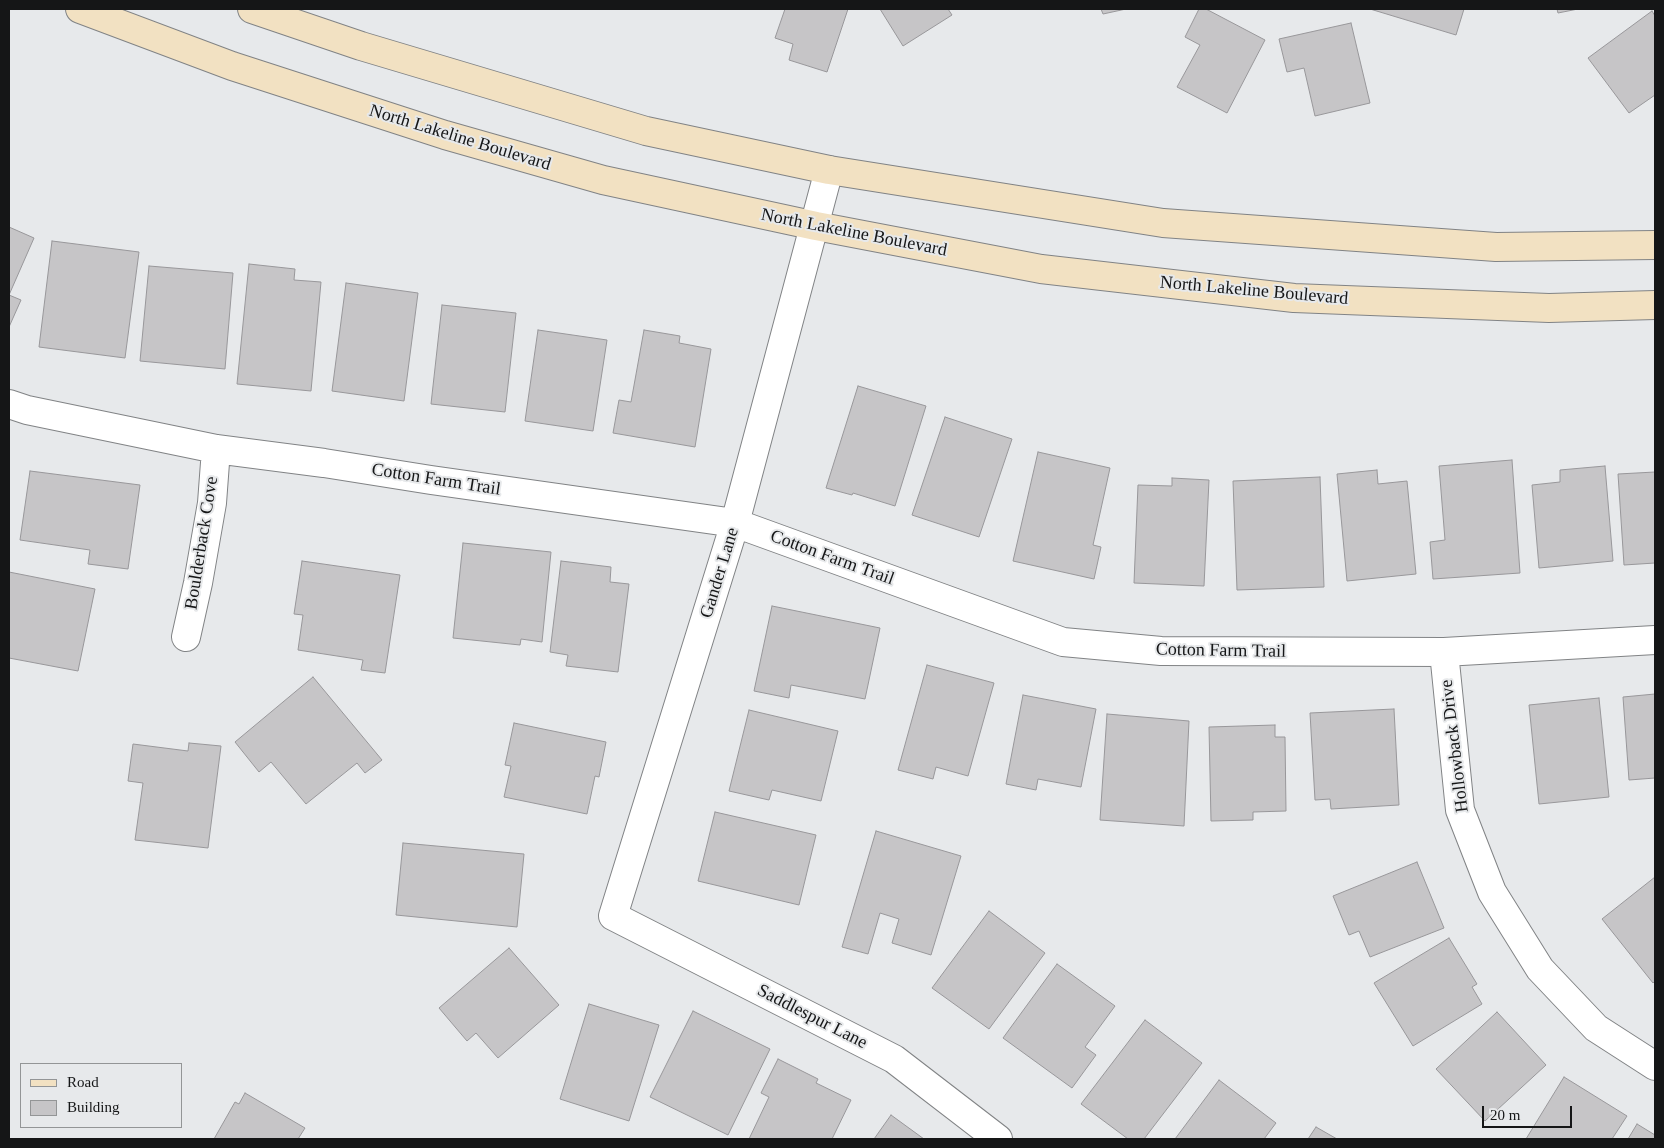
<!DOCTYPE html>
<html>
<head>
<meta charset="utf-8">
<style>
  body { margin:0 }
  #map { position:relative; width:1664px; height:1148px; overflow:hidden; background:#e7e9eb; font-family:Georgia,serif }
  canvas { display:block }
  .frame { position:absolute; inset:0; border:10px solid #151617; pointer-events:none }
  .legend { position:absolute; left:20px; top:1063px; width:162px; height:65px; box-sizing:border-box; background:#e7e9eb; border:1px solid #939596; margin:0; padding:6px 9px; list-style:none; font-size:15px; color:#151617 }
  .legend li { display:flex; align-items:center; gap:10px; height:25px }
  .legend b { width:25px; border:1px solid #939596 }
  .scale { position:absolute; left:1482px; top:1106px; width:90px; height:22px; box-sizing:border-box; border:2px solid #151617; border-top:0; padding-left:6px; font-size:15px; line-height:18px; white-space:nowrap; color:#151617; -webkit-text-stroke:4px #e7e9eb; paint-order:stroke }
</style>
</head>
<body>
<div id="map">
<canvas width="1664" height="1148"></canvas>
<div class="frame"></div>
<ul class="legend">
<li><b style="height:6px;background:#f2e1c2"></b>Road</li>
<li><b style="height:14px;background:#c6c5c7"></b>Building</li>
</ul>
<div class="scale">20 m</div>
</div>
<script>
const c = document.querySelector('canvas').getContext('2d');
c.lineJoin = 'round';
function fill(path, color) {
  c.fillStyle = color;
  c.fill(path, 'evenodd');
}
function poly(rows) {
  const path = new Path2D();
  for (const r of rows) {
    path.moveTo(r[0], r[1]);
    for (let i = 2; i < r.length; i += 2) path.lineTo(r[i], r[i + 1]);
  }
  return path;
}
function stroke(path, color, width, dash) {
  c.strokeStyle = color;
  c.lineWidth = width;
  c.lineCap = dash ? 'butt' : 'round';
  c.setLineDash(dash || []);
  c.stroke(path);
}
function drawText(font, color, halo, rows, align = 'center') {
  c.font = font + ' Georgia,serif';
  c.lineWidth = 4;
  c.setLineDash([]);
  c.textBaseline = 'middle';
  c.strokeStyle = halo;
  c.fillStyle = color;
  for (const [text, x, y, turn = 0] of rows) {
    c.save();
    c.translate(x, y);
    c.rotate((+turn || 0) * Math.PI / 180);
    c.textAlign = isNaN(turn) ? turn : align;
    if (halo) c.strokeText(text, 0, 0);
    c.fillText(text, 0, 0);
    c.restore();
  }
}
const building = poly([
  [785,9,848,9,827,72,789,60,793,44,775,38,785,9],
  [880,9,948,9,952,15,903,46,880,9],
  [1101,9,1126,9,1103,14,1101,9],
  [1199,9,1206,9,1265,40,1227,113,1177,87,1200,45,1185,37,1199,9],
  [1370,9,1464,9,1456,35,1370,9],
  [1557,9,1578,9,1558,13,1557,9],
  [1652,11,1655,16,1655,95,1629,113,1588,58,1652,11],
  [1351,23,1370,103,1315,116,1304,68,1287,72,1279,39,1351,23],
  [9,227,34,238,9,295,21,300,9,327,9,227],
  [52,241,139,252,125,358,39,347,52,241],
  [249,264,295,269,294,280,321,282,311,391,237,384,249,264],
  [149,266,233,273,225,369,140,361,149,266],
  [346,283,418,293,404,401,332,391,346,283],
  [442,305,516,313,505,412,431,404,442,305],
  [538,330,607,340,593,431,525,421,538,330],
  [644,330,680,336,679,343,711,349,695,447,613,433,619,400,631,402,644,330],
  [858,386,926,406,895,506,853,493,852,495,826,488,858,386],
  [945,417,1012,439,979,537,912,515,945,417],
  [1038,452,1110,468,1093,545,1101,547,1094,579,1013,561,1038,452],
  [1512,460,1520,573,1433,579,1430,542,1445,540,1439,466,1512,460],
  [1605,466,1613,561,1539,568,1532,485,1560,482,1560,470,1605,466],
  [1377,470,1378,484,1407,481,1416,574,1347,581,1337,474,1377,470],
  [30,471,140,485,128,569,88,564,90,550,20,540,30,471],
  [1655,472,1655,563,1624,565,1618,474,1655,472],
  [1320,477,1324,587,1237,590,1233,481,1320,477],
  [1172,478,1209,480,1204,586,1134,583,1138,485,1172,486,1172,478],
  [463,543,551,552,542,642,521,639,520,645,453,638,463,543],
  [302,561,400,575,385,673,361,670,363,660,298,650,303,615,294,614,302,561],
  [561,561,611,567,610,582,629,584,618,672,566,666,568,655,550,652,561,561],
  [9,572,95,589,78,671,9,658,9,572],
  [772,606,880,628,865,699,791,685,789,698,754,691,772,606],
  [927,665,994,683,968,776,936,767,933,779,898,770,927,665],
  [313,677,382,760,365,773,357,763,306,804,271,762,259,772,235,742,313,677],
  [1655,694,1655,778,1629,780,1623,697,1655,694],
  [1023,695,1096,709,1081,787,1038,779,1036,790,1006,784,1023,695],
  [1599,698,1609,797,1539,804,1529,705,1599,698],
  [1394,709,1399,805,1331,809,1330,799,1315,800,1310,713,1394,709],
  [749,710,838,731,821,801,772,790,769,800,729,791,749,710],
  [1107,714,1189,721,1184,826,1100,820,1107,714],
  [514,723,606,742,599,777,595,776,587,814,504,797,511,766,505,765,514,723],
  [1275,725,1275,737,1285,737,1286,811,1253,812,1253,820,1211,821,1209,727,1275,725],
  [189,743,221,746,208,848,135,840,143,783,128,781,133,744,188,751,189,743],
  [715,812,816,835,799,905,698,881,715,812],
  [876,831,961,856,931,955,892,943,899,919,880,913,868,954,842,947,876,831],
  [403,843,524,854,517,927,396,915,403,843],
  [1417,862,1444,928,1370,957,1359,931,1349,935,1333,896,1417,862],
  [1655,877,1655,981,1653,983,1602,919,1655,877],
  [989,911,1045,953,989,1029,932,988,989,911],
  [1449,938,1477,984,1472,987,1482,1004,1413,1046,1374,983,1449,938],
  [509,948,559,1005,498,1058,476,1033,467,1041,439,1008,509,948],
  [1057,964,1115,1006,1085,1047,1096,1055,1072,1088,1003,1038,1057,964],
  [589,1004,659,1025,629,1121,560,1099,589,1004],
  [693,1011,770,1049,728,1135,650,1097,693,1011],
  [1497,1012,1546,1065,1485,1121,1436,1069,1497,1012],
  [1145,1020,1202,1063,1144,1139,1128,1139,1081,1104,1145,1020],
  [778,1059,818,1079,816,1083,851,1100,832,1139,749,1139,769,1097,761,1093,778,1059],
  [1564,1077,1627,1116,1612,1139,1526,1139,1564,1077],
  [1219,1080,1276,1123,1264,1139,1175,1139,1219,1080],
  [245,1093,305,1128,298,1139,214,1139,235,1102,239,1104,245,1093],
  [891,1115,924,1139,874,1139,891,1115],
  [1637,1124,1655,1135,1655,1139,1628,1139,1637,1124],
  [1316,1127,1337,1139,1308,1139,1316,1127]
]);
fill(building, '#c6c5c7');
stroke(building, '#98979a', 1);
const street = poly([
  [829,170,735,523,613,916,894,1059,998,1139],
  [9,404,27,410,216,449,324,463,431,480,735,523,1063,642,1161,651,1444,652,1655,640],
  [186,637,198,583,212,503,216,449],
  [1444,652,1460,810,1492,892,1540,969,1596,1028,1655,1066]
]);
const secondary = poly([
  [80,9,232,66,445,135,603,180,816,226,1041,269,1294,298,1549,308,1655,305],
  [252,9,361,46,646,131,829,170,1163,223,1496,247,1655,245]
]);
stroke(street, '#818385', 30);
stroke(secondary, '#818385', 30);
stroke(street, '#fff', 28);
stroke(secondary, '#f2e1c2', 28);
drawText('18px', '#151617', '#e7e9eb', [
  ["North Lakeline Boulevard",460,138,17],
  ["North Lakeline Boulevard",854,233,11],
  ["North Lakeline Boulevard",1254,291,5],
  ["Cotton Farm Trail",436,480,9],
  ["Boulderback Cove",202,543,-81],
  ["Cotton Farm Trail",832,558,20],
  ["Gander Lane",720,573,-73],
  ["Cotton Farm Trail",1221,651,1],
  ["Hollowback Drive",1455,746,-97],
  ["Saddlespur Lane",812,1017,27]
]);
</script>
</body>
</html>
